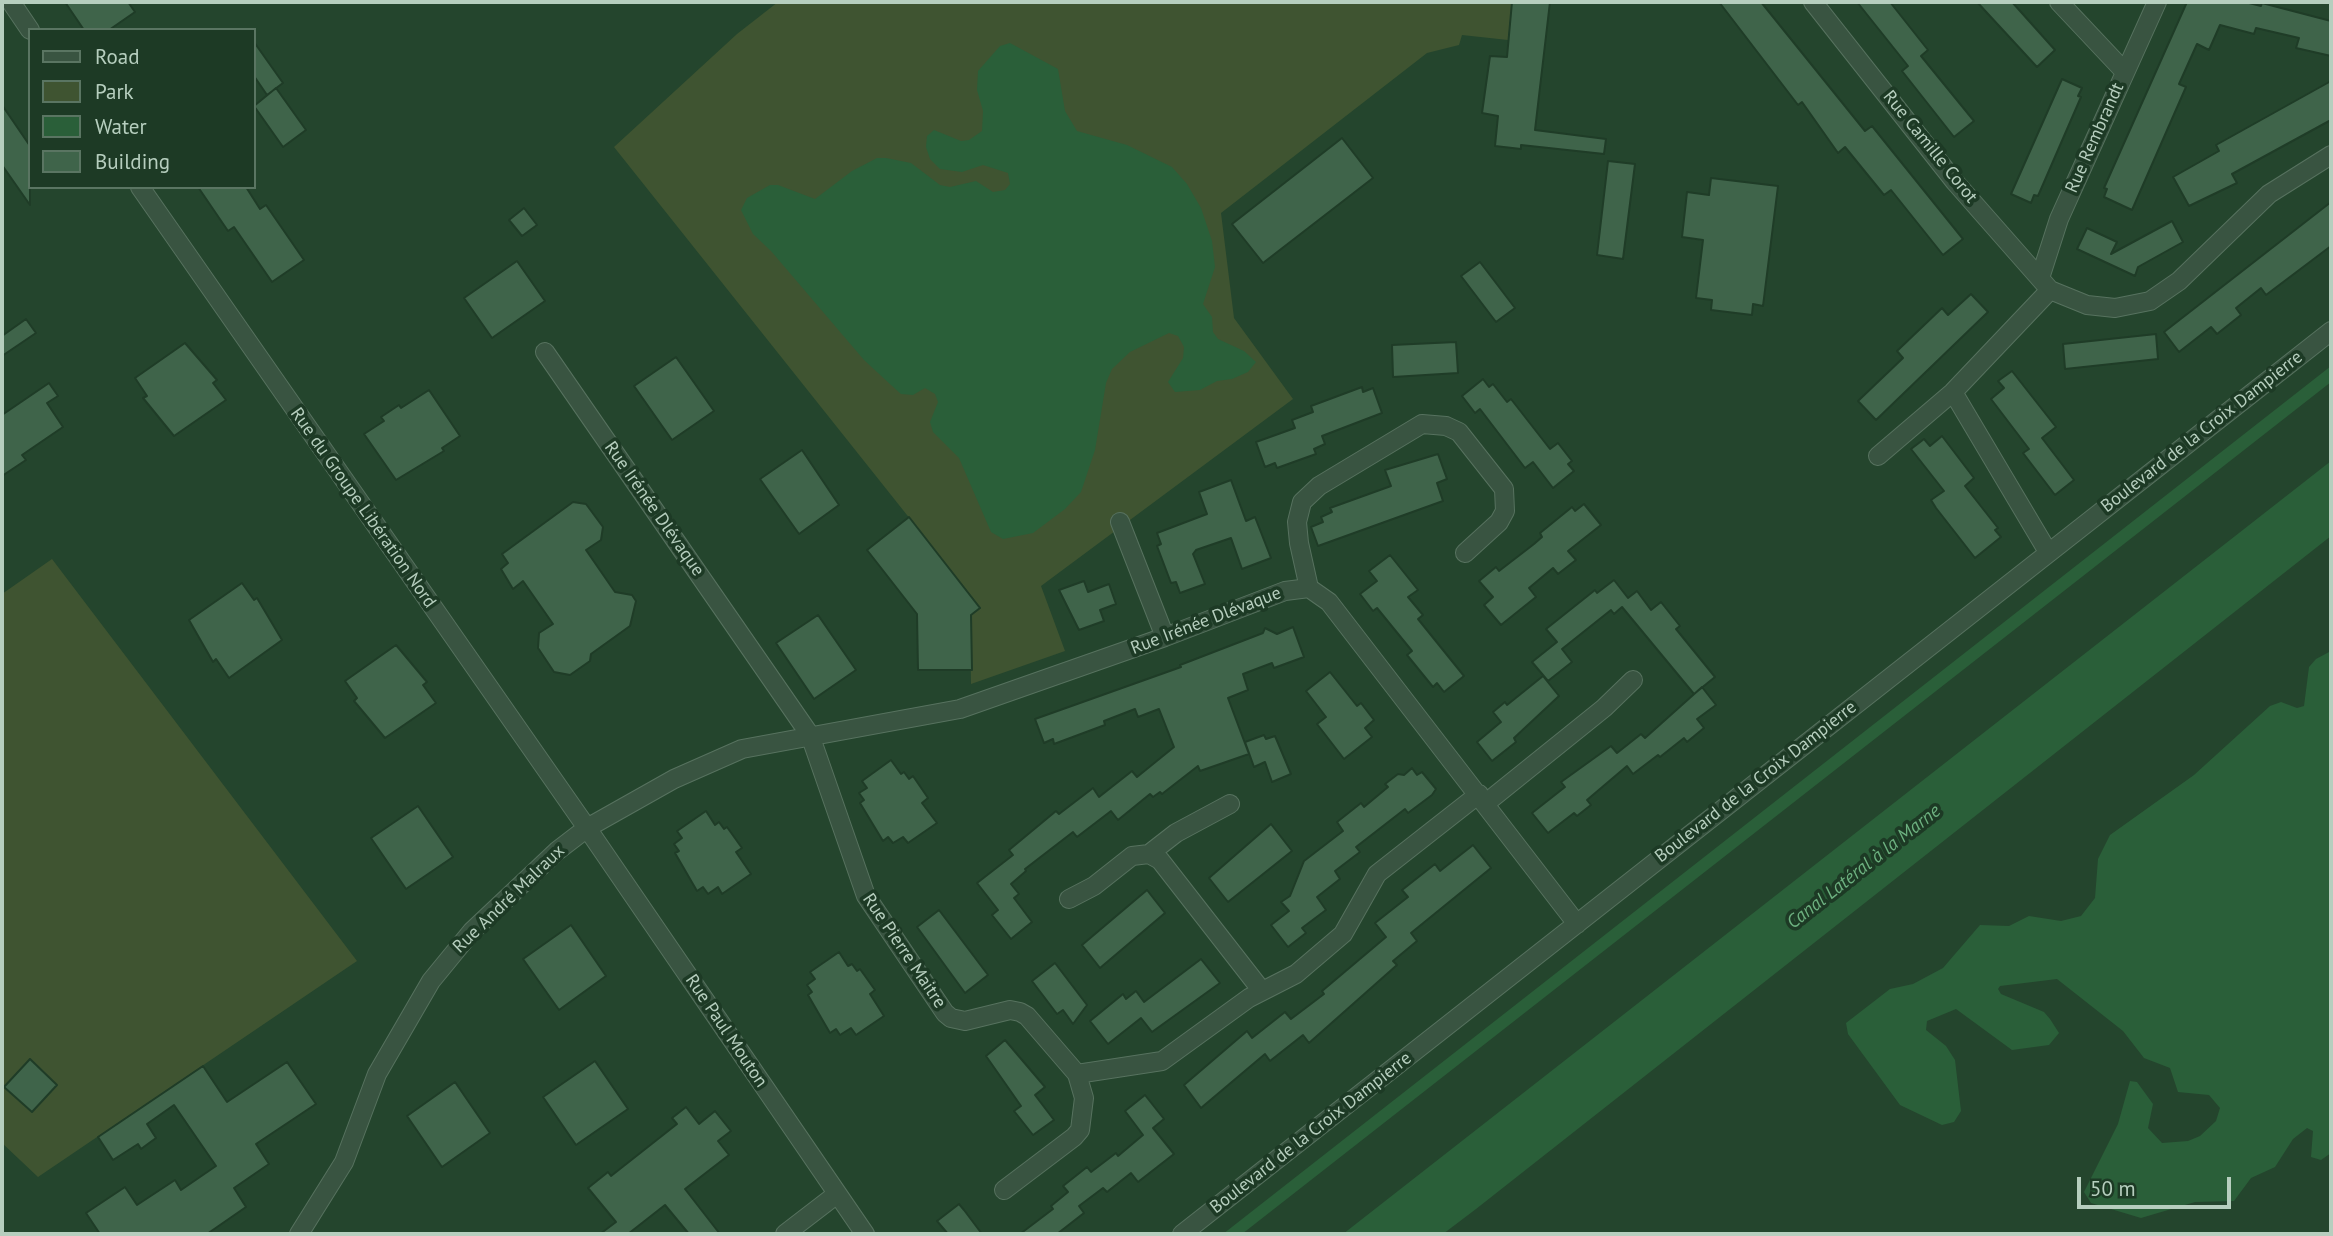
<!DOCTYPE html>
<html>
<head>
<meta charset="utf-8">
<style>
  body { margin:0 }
  #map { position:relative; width:2333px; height:1236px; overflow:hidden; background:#24452d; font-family:"PT Sans",sans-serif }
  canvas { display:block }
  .frame { position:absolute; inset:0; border:4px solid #b6cebe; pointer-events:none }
  .legend { position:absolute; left:28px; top:28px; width:228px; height:161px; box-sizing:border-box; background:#1d3a25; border:2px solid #5a7562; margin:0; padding:9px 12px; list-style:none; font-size:21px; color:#b6cebe }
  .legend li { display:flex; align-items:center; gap:14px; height:35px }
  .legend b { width:35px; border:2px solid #5a7562 }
  .scale { position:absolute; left:2077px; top:1177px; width:154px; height:32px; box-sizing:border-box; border:4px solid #b6cebe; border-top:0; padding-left:9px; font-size:21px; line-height:24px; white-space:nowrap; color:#b6cebe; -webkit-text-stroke:5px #1d3a25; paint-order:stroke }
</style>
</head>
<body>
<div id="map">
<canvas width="2333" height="1236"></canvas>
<div class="frame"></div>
<ul class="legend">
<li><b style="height:9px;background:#395441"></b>Road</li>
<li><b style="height:19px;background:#3f5431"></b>Park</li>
<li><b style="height:19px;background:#2a5f39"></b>Water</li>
<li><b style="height:19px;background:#3f644a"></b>Building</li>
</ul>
<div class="scale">50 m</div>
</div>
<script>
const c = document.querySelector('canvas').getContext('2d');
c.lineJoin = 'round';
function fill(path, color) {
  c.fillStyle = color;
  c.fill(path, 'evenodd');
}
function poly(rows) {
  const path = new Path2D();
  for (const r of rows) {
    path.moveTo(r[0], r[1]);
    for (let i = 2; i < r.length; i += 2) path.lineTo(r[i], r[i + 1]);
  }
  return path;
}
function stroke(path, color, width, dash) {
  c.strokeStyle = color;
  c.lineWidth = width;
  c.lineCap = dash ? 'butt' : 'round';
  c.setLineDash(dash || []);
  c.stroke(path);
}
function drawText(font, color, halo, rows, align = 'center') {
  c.font = font + ' "PT Sans",sans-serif';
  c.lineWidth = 7;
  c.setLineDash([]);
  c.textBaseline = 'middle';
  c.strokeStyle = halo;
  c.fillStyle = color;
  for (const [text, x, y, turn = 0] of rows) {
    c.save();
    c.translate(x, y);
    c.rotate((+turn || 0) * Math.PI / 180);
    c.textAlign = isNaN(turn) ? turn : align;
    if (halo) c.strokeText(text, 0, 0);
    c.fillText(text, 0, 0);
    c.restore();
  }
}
fill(poly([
  [778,2,1512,2,1508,40,1462,35,1459,45,1427,53,1221,213,1234,318,1293,399,1041,586,1065,651,971,684,970,616,981,608,614,147,737,34],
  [52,559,357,961,38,1177,2,1143,2,594]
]), '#3f5431');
fill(poly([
  [1010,43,1058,69,1065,111,1077,131,1127,145,1172,167,1187,184,1201,208,1212,241,1215,267,1203,304,1212,317,1213,332,1218,339,1244,351,1256,362,1248,372,1232,379,1217,381,1200,390,1175,392,1168,382,1183,358,1184,347,1178,336,1169,333,1130,352,1112,369,1106,383,1095,450,1081,492,1065,509,1033,533,1003,539,991,532,959,458,933,432,930,422,938,402,935,394,925,388,913,395,901,394,891,385,864,360,771,251,753,234,741,210,747,198,770,185,778,185,815,199,852,171,877,158,886,158,911,163,940,185,950,187,976,181,993,192,1005,190,1010,184,1008,173,983,165,962,172,940,169,930,159,926,147,927,136,934,130,961,141,969,140,982,131,983,111,977,90,978,71,1000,46],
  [2331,366,2331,382,1242,1234,1223,1234],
  [2331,461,2331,536,1476,1209,1443,1234,1343,1234],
  [2331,651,2331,1153,2321,1160,2311,1157,2313,1131,2307,1128,2293,1139,2275,1167,2251,1178,2234,1201,2195,1202,2141,1218,2091,1203,2084,1192,2118,1124,2130,1081,2137,1082,2153,1104,2148,1128,2162,1143,2188,1141,2200,1136,2216,1121,2220,1108,2209,1095,2178,1092,2170,1068,2144,1058,2123,1031,2057,979,2000,986,1998,989,2001,994,2044,1012,2050,1019,2059,1033,2049,1045,2012,1050,1956,1009,1927,1021,1926,1030,1946,1046,1955,1060,1961,1111,1954,1122,1942,1125,1900,1105,1848,1034,1846,1023,1890,989,1913,984,1943,968,1980,925,2009,926,2029,916,2061,921,2081,916,2095,898,2098,859,2110,835,2194,775,2270,706,2281,702,2297,708,2304,706,2309,667,2316,659]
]), '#2a5f39');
const building = poly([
  [65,2,128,2,135,12,109,30,84,30,65,2],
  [1512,2,1550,2,1535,130,1606,139,1604,154,1521,145,1521,149,1495,146,1498,116,1482,113,1490,56,1507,57,1512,2],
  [1719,2,1761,2,1865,131,1872,126,1963,239,1943,255,1891,190,1884,195,1845,147,1838,153,1802,102,1798,105,1719,2],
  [1857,2,1890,2,1928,50,1921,56,1974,121,1954,137,1902,71,1908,66,1857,2],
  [1977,2,2012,2,2055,50,2037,67,1977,2],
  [2187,2,2245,2,2261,6,2262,3,2331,21,2331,56,2296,48,2299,38,2256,28,2254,34,2220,25,2209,50,2197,44,2179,84,2186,87,2132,210,2104,197,2107,189,2104,188,2187,2],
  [254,42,283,83,267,95,254,76,254,42],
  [2062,79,2082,88,2078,96,2081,97,2038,196,2034,195,2031,203,2011,194,2062,79],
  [2331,81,2331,120,2232,174,2237,183,2189,206,2173,177,2219,151,2216,145,2331,81],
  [276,88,306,130,283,147,254,106,276,88],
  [2,105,30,146,30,205,2,165,2,105],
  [1342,138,1373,178,1263,263,1232,224,1342,138],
  [1608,161,1635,164,1623,259,1597,255,1608,161],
  [1711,178,1778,186,1763,306,1753,304,1752,315,1711,310,1712,300,1696,298,1703,240,1682,237,1687,192,1709,195,1711,178],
  [198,187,246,187,260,209,266,205,304,260,272,282,234,227,228,231,198,187],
  [2331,202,2331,246,2266,295,2261,288,2236,308,2241,315,2217,334,2211,327,2179,352,2164,332,2331,202],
  [524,208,537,225,522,236,509,220,524,208],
  [2172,221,2183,242,2138,267,2135,276,2077,249,2087,228,2117,242,2111,254,2172,221],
  [517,261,545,301,492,338,464,298,517,261],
  [1480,262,1515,308,1496,322,1461,276,1480,262],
  [1971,294,1988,312,1876,420,1858,401,1903,358,1897,351,1919,330,1942,308,1948,315,1971,294],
  [26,319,36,333,2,356,2,336,26,319],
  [2156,334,2158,359,2065,369,2063,344,2156,334],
  [1456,342,1458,373,1393,377,1392,345,1456,342],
  [185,343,217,380,213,383,226,400,174,436,143,398,147,396,135,378,185,343],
  [676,357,714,411,672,440,634,386,676,357],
  [2012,371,2056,427,2042,438,2074,480,2055,495,2023,453,2029,449,1991,399,2004,388,1998,381,2012,371],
  [1483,379,1489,387,1493,384,1507,402,1511,399,1550,449,1558,443,1572,461,1568,464,1574,471,1553,488,1533,462,1525,468,1480,409,1475,413,1462,396,1483,379],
  [49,383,58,396,47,403,63,427,22,455,26,460,2,476,2,415,49,383],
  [1362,387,1363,392,1373,388,1382,413,1322,436,1325,444,1314,449,1316,454,1277,468,1275,463,1265,467,1256,442,1295,428,1292,420,1313,412,1311,406,1362,387],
  [429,390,460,436,442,448,444,451,396,480,364,434,384,421,381,417,399,405,401,408,429,390],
  [1942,436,1974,478,1965,486,1998,528,1995,530,2001,537,1975,558,1936,508,1931,500,1944,491,1911,449,1924,439,1930,446,1942,436],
  [802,450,839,505,799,534,760,479,802,450],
  [1438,454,1447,479,1437,483,1443,501,1318,546,1311,527,1323,522,1321,517,1332,512,1330,508,1391,486,1385,470,1438,454],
  [1231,480,1246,521,1255,517,1271,558,1242,569,1231,538,1196,550,1193,554,1205,584,1180,593,1176,582,1171,583,1157,546,1161,544,1157,533,1207,514,1199,492,1231,480],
  [573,502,586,504,603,527,601,540,586,550,615,592,632,595,636,601,630,626,591,654,590,661,570,675,554,672,538,648,539,633,553,624,523,581,513,589,501,569,508,563,502,554,573,502],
  [1584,504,1601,525,1568,551,1576,560,1558,574,1553,568,1529,588,1536,597,1501,625,1484,605,1493,597,1479,581,1496,567,1499,571,1534,544,1542,537,1540,533,1572,507,1575,511,1584,504],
  [909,517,980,608,971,615,972,670,918,670,917,614,867,550,909,517],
  [1390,555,1418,590,1408,597,1423,615,1418,619,1464,676,1444,692,1437,683,1433,687,1407,655,1412,651,1377,608,1373,611,1360,594,1377,581,1369,571,1390,555],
  [1614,580,1628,598,1637,591,1651,610,1661,602,1680,626,1676,629,1715,677,1694,694,1622,607,1614,614,1611,610,1562,649,1572,662,1548,681,1532,662,1557,642,1546,629,1595,590,1597,593,1614,580],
  [1084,581,1088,592,1109,584,1116,604,1100,610,1104,621,1079,630,1059,590,1084,581],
  [242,583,254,600,257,598,282,640,229,678,216,659,213,662,189,620,242,583],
  [818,615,856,670,814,699,776,643,818,615],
  [1293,627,1304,657,1274,668,1272,663,1243,674,1248,690,1228,698,1249,754,1200,771,1198,766,1162,794,1160,792,1153,797,1150,794,1118,820,1111,811,1077,837,1073,832,1025,869,1026,871,1011,884,1019,894,1014,898,1032,922,1011,939,992,915,998,910,977,883,1013,855,1009,850,1056,811,1059,814,1093,788,1099,797,1132,771,1137,777,1174,747,1159,709,1138,717,1135,709,1104,721,1105,725,1054,744,1053,739,1044,743,1035,719,1181,667,1180,665,1263,633,1265,628,1277,634,1293,627],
  [396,645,427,682,423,685,436,703,385,738,354,701,357,698,345,681,396,645],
  [1330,672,1357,706,1361,703,1374,720,1365,728,1372,737,1344,759,1317,724,1326,717,1306,691,1330,672],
  [1543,676,1559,696,1514,738,1516,742,1492,761,1477,742,1501,722,1493,712,1505,702,1507,705,1543,676],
  [1702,687,1716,705,1697,719,1704,728,1687,742,1684,738,1660,757,1658,755,1633,774,1627,766,1587,800,1591,805,1577,816,1574,813,1548,833,1532,813,1565,787,1561,782,1611,746,1617,753,1641,734,1645,738,1702,687],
  [1264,735,1266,739,1275,736,1291,774,1272,782,1265,762,1254,767,1245,742,1264,735],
  [891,760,901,774,904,772,909,779,913,776,928,798,922,803,937,823,908,843,903,837,893,843,888,837,883,841,860,803,864,800,859,793,867,788,862,781,891,760],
  [1412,768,1417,775,1422,772,1436,789,1432,795,1408,813,1405,809,1356,847,1360,852,1335,871,1340,879,1317,897,1326,910,1302,928,1306,933,1288,947,1271,925,1289,911,1281,902,1290,896,1304,861,1343,831,1337,822,1361,803,1364,807,1388,787,1385,784,1398,774,1404,775,1412,768],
  [418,806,453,857,406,889,371,838,418,806],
  [706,811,715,825,719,822,724,829,727,827,742,848,736,852,751,874,722,894,718,887,708,894,703,887,697,891,675,853,679,851,674,844,682,838,677,831,706,811],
  [1271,824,1292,851,1228,902,1209,878,1271,824],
  [1473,845,1491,868,1411,933,1417,941,1393,961,1397,965,1309,1043,1303,1035,1270,1061,1265,1054,1201,1108,1184,1085,1247,1031,1252,1038,1285,1012,1291,1019,1324,994,1322,991,1386,937,1375,923,1408,897,1402,890,1435,864,1440,871,1473,845],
  [1147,890,1165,913,1100,968,1082,945,1147,890],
  [939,910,988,975,965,993,917,927,939,910],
  [571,925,606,976,559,1010,523,959,571,925],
  [839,952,848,966,852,964,857,971,860,969,875,990,870,994,884,1016,856,1035,851,1028,840,1035,836,1029,830,1033,808,995,812,992,807,985,815,979,810,972,839,952],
  [1201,959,1220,983,1152,1032,1141,1018,1108,1044,1090,1021,1123,994,1126,999,1136,991,1144,1002,1201,959],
  [1055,963,1087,1005,1073,1024,1063,1010,1057,1014,1032,981,1055,963],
  [1005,1040,1045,1087,1035,1095,1054,1120,1033,1135,1014,1111,1021,1106,986,1056,1005,1040],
  [30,1059,57,1085,32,1112,4,1087,30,1059],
  [595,1061,628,1109,576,1145,543,1097,595,1061],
  [287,1062,316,1104,256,1144,269,1164,234,1188,246,1207,207,1234,100,1234,86,1213,125,1187,137,1205,175,1180,181,1190,216,1166,174,1105,147,1124,156,1138,141,1149,138,1144,113,1160,98,1137,203,1066,227,1102,287,1062],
  [455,1082,490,1133,442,1167,407,1116,455,1082],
  [1145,1095,1164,1119,1153,1128,1174,1154,1138,1182,1131,1173,1107,1192,1103,1188,1079,1206,1084,1213,1057,1234,1020,1234,1053,1209,1051,1206,1068,1192,1063,1186,1087,1167,1091,1172,1116,1153,1118,1156,1143,1135,1125,1111,1145,1095],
  [686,1107,699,1124,715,1111,731,1131,718,1141,729,1155,685,1189,720,1234,689,1234,665,1205,628,1234,600,1234,616,1222,588,1188,608,1172,611,1176,677,1124,672,1118,686,1107],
  [959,1204,964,1210,982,1234,948,1234,937,1221,959,1204]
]);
fill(building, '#3f644a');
stroke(building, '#1f3c27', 2);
const street = poly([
  [11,2,30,30],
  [1813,2,1955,182,2050,290,2087,305,2115,308,2150,301,2179,281,2269,194,2331,155],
  [2059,2,2124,71],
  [140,187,587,828,865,1234],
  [2040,278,2059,219,2157,2],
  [545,352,810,735,866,896,945,1013,951,1018,965,1021,1010,1010,1020,1012,1027,1016,1077,1074,1084,1098,1080,1130,1074,1137,1004,1190],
  [1953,392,2048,552],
  [1878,456,1953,392,2050,290],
  [1120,522,1165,637],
  [1309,588,1299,543,1297,522,1302,502,1319,486,1422,424,1446,426,1459,432,1504,489,1505,511,1499,522,1465,553],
  [1486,803,1604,708,1633,680],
  [1149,854,1160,860,1262,991],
  [1069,899,1094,886,1132,856,1149,854,1176,833,1230,804],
  [1077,1074,1162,1061,1249,998,1296,974,1343,934,1377,874,1479,794],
  [299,1234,344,1162,377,1074,431,981,472,931,557,851,587,828,674,779,742,749,960,709,1165,637,1285,591,1309,588,1329,602,1577,924],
  [785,1234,837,1194],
  [1182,1234,2331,331]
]);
stroke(street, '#57725f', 20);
stroke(street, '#395441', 18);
drawText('18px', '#b6cebe', '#1d3a25', [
  ["Rue Rembrandt",2095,138,-66],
  ["Rue Camille Corot",1930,147,51],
  ["Boulevard de la Croix Dampierre",2202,432,-38],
  ["Rue du Groupe Libération Nord",363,508,55],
  ["Rue Irénée Dlévaque",654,509,55],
  ["Rue Irénée Dlévaque",1206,621,-21],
  ["Boulevard de la Croix Dampierre",1756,782,-38],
  ["Rue André Malraux",509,899,-44],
  ["Rue Pierre Maitre",904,951,56],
  ["Rue Paul Mouton",726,1031,56],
  ["Boulevard de la Croix Dampierre",1311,1133,-38]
]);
drawText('italic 19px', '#6cb07f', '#1d3a25', [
  ["Canal Latéral à la Marne",1864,867,-38]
]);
</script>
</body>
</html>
